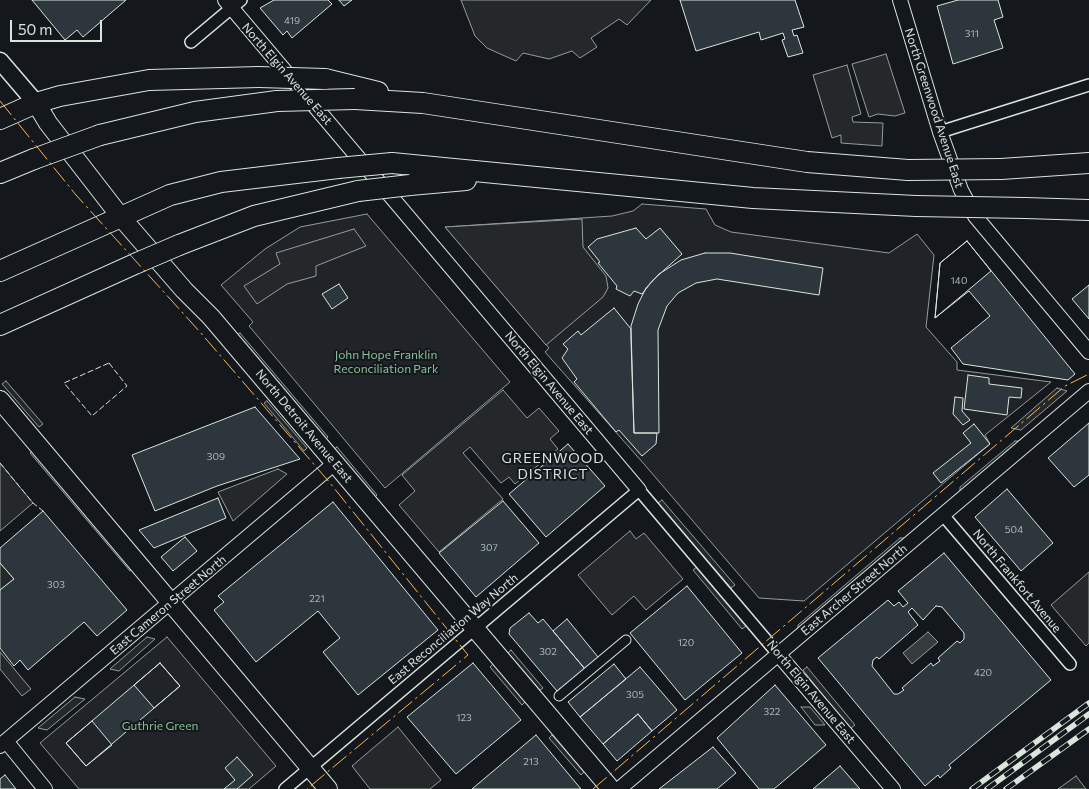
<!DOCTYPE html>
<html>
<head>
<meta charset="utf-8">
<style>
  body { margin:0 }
  #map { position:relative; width:1089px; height:789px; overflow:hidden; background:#14181c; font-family:Commissioner,sans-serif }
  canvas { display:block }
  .scale { position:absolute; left:10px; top:20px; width:92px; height:22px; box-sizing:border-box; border:2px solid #d8e6dc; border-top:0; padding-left:6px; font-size:15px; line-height:18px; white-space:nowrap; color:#d8e6dc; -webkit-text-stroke:4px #14181c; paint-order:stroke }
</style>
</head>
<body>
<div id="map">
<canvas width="1089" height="789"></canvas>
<div class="scale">50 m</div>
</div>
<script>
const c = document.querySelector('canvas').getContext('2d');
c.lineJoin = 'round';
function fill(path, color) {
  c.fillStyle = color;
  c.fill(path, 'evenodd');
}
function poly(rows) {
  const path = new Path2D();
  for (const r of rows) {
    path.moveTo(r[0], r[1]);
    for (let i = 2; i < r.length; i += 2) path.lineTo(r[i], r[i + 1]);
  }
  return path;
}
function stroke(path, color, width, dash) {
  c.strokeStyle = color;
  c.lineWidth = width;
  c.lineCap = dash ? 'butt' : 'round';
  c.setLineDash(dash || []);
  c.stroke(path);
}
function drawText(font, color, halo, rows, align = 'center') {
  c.font = font + ' Commissioner,sans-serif';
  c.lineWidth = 4;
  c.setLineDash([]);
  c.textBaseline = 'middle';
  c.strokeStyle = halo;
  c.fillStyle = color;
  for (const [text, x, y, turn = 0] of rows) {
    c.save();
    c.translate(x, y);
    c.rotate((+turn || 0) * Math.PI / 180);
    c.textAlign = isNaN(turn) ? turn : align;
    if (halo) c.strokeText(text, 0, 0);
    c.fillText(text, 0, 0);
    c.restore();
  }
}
const green = poly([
  [642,204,706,209,715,225,731,232,889,253,917,234,934,255,926,327,957,362,957,370,1051,382,985,435,990,444,804,601,759,598,644,464,545,352,549,348,445,227,612,216,633,211,642,204],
  [367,214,510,382,385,488,249,326,253,322,221,285,265,249,300,227,367,214],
  [167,637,276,766,249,789,79,789,40,743,167,637]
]);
fill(green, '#202428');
stroke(green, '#939e99', 1);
const parking = poly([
  [461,0,651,0,627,25,619,19,591,38,597,47,580,58,572,51,549,59,523,53,516,61,487,48,475,36,461,0],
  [886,54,905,113,895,116,878,114,869,117,852,64,886,54],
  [847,65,861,114,852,117,853,122,883,123,882,146,841,143,841,135,832,138,813,75,847,65],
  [582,219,583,247,606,276,608,288,603,297,546,345,445,227,582,219],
  [354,229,366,246,316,266,316,276,287,284,257,304,244,286,280,264,276,253,354,229],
  [240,333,328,437,326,439,237,335,240,333],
  [6,381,43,424,39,427,2,384,6,381],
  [1057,388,1067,391,1021,430,1011,428,1057,388],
  [503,390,527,418,539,408,559,431,550,439,558,449,515,484,509,477,501,483,470,447,463,453,503,499,439,552,399,505,415,491,402,475,503,390],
  [267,401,307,448,304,451,264,403,267,401],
  [1015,441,1020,441,960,493,960,487,1015,441],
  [337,447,377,495,374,498,333,450,337,447],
  [34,449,133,568,130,571,30,453,34,449],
  [0,463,33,503,0,531,0,463],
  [278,469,287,474,233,521,218,492,278,469],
  [662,500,735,585,731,588,658,503,662,500],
  [630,531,636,539,644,533,683,579,646,610,634,596,612,615,578,575,630,531],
  [900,538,906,538,798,629,798,625,900,538],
  [0,563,14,579,0,590,0,563],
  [697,567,746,626,742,629,693,570,697,567],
  [1089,572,1089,643,1086,646,1051,605,1089,572],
  [147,637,155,639,119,671,110,669,147,637],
  [511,650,543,688,540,690,508,653,511,650],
  [0,652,31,689,22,696,0,669,0,652],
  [493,664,525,702,522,705,490,667,493,664],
  [807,667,855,725,850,729,803,670,807,667],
  [75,697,85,699,47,730,38,728,75,697],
  [801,707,810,707,825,725,815,725,801,707],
  [398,727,441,780,430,789,370,789,352,766,398,727],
  [552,735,584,772,581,775,549,738,552,735],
  [1076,776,1086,789,1058,789,1076,776]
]);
fill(parking, '#24282b');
stroke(parking, '#939e99', 1);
const water = poly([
  [928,632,938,642,912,664,903,653,928,632]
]);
fill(water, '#363b3e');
stroke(water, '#939e99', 1);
const building = poly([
  [32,0,126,0,83,37,77,30,65,40,32,0],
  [274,0,328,0,332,4,292,38,287,31,283,35,260,8,274,0],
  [339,0,352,0,344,6,339,0],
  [680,0,795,0,804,27,792,30,794,36,797,35,803,53,788,57,782,40,785,39,783,33,761,40,759,32,696,51,680,0],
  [958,0,998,0,1003,17,994,20,1003,48,953,64,937,6,958,0],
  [636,228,646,239,660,228,682,254,653,280,642,294,634,291,630,296,616,289,617,286,598,263,600,262,588,247,597,239,636,228],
  [967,241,1075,374,1068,380,963,364,951,348,990,316,969,291,935,318,940,263,967,241],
  [967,241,991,271,935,318,940,263,967,241],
  [705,253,730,253,823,268,819,295,717,279,696,283,678,293,667,306,658,330,659,433,634,433,631,340,631,326,638,304,646,288,659,274,681,260,705,253],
  [339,284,348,298,332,309,322,294,339,284],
  [1089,285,1089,319,1072,299,1089,285],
  [614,308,631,329,634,433,657,433,656,444,642,456,619,430,616,432,574,382,577,379,562,358,568,349,563,344,578,331,581,335,614,308],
  [968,375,989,378,989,384,1022,388,1021,398,1009,397,1007,415,964,409,968,375],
  [955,397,963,398,962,411,970,420,963,425,953,414,955,397],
  [255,407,300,459,217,486,155,511,132,455,255,407],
  [1089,423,1089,475,1074,487,1048,458,1089,423],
  [974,424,990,444,941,483,933,473,971,443,963,433,974,424],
  [568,444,605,486,546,537,509,494,568,444],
  [1007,489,1053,543,1021,571,975,517,1007,489],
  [218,498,226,518,154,548,139,530,218,498],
  [503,501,539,543,476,597,439,553,503,501],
  [333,502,438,630,358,695,323,652,340,638,318,611,256,662,214,610,224,602,218,596,333,502],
  [43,511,127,610,97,636,84,622,28,670,20,660,14,666,0,648,0,590,14,579,0,563,0,548,43,511],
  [185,537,197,551,173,571,161,557,185,537],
  [944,553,1051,680,949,765,951,768,940,778,938,775,925,786,818,658,888,600,894,606,899,602,903,607,908,603,898,591,944,553],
  [936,606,942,607,964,633,964,639,960,643,957,641,938,658,940,661,933,666,931,663,902,688,904,690,898,694,894,694,872,666,873,660,877,657,879,659,918,625,908,612,912,608,923,620,936,606],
  [687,586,742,653,685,700,630,633,687,586],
  [529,613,538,623,543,619,585,669,557,691,509,634,510,628,529,613],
  [567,619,598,657,585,669,553,631,567,619],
  [160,663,180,686,86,766,66,743,160,663],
  [160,663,180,686,154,708,134,685,160,663],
  [473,663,521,720,456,774,407,717,473,663],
  [614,664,626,679,580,717,568,702,614,664],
  [640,667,677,710,652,731,638,714,603,744,580,717,640,667],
  [775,685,826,745,774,789,759,789,717,738,775,685],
  [638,714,652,731,617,761,603,744,638,714],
  [92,721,112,745,86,766,66,743,92,721],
  [536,735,581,789,472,789,536,735],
  [713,747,736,773,717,789,659,789,713,747],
  [237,757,253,775,237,789,224,789,235,780,225,768,237,757],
  [840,766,860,789,813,789,840,766],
  [5,775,16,789,0,789,0,779,5,775]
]);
fill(building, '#2c363c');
stroke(building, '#d8e6dc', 1);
const pedestrian = poly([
  [559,696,626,640]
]);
const minor = poly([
  [191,42,241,0],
  [940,132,1089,85],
  [943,515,1070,664],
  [285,789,639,490,778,654]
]);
const tertiary = poly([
  [225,0,639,490],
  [900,0,940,132,961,190,975,216,1089,352],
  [778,654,893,789],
  [6,741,45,789],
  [0,746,335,463],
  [619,789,1089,391]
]);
const secondary = poly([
  [0,61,36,103]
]);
const primary = poly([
  [36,103,48,123,120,216,184,290,211,317,611,789],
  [0,400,328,789]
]);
const motorway = poly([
  [325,79,378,92],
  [355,99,423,103,807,162,908,170],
  [0,119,36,103,60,96,149,80,259,77],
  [100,135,195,112,277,101],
  [392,163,753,198,916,206],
  [1001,169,1089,163],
  [0,173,34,159],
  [410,185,466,180],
  [1025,208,1089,210],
  [179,245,254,216,358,191],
  [0,271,170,195,221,182,338,168],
  [0,325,137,263]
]);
stroke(pedestrian, '#d8e6dc', 11);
stroke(minor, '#d8e6dc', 14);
stroke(tertiary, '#d8e6dc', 16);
stroke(secondary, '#d8e6dc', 19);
stroke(primary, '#d8e6dc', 20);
stroke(motorway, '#d8e6dc', 22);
stroke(pedestrian, '#14181c', 9);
stroke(minor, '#14181c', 11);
stroke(tertiary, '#14181c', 14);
stroke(secondary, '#14181c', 16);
stroke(primary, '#14181c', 18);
stroke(motorway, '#14181c', 20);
const rail = poly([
  [972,789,1089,703],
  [987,789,1089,714],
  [1006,789,1089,729]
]);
stroke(rail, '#d8e6dc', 5.5);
stroke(rail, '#14181c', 4, [11]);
const motorwayBridge = poly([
  [259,77,325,79],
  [277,101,355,99],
  [34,159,100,135],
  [338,168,392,163],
  [908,170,1001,169],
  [358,191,410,185],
  [916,206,1025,208],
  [137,263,179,245]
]);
stroke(motorwayBridge, '#d8e6dc', 22, []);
stroke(motorwayBridge, '#14181c', 20);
stroke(poly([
  [109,363,127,386,92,416,64,383,109,363],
  [0,463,33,503,43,511]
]), '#d8e6dc', 1, [6, 2.5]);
stroke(poly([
  [0,101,76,195,200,332,330,483,468,655,307,789],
  [593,789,1065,386,1089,374]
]), '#ffb74d', 1, [18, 4, 2.5, 4]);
drawText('10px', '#adbab4', null, [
  ["419",292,21],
  ["311",972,34],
  ["140",959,281],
  ["309",216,457],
  ["504",1014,530],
  ["307",489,548],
  ["303",56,585],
  ["221",317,599],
  ["120",686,643],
  ["302",548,652],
  ["420",983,673],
  ["305",635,695],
  ["322",772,712],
  ["123",464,718],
  ["213",531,762]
]);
drawText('12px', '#d8e6dc', '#14181c', [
  ["North Elgin Avenue East",287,74,49],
  ["North Greenwood Avenue East",934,108,72],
  ["North Elgin Avenue East",549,383,50],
  ["North Detroit Avenue East",304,426,50],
  ["North Frankfort Avenue",1017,581,50],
  ["East Archer Street North",854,590,-40],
  ["East Cameron Street North",168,605,-40],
  ["East Reconciliation Way North",453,629,-40],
  ["North Elgin Avenue East",811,692,50]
]);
drawText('12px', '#8ac095', '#14181c', [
  ["John Hope Franklin",386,355],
  ["Reconciliation Park",386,369],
  ["Guthrie Green",160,726]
]);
c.letterSpacing = '1px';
drawText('14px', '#d8e6dc', '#14181c', [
  ["GREENWOOD",553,458],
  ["DISTRICT",553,474]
]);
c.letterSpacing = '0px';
</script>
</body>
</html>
